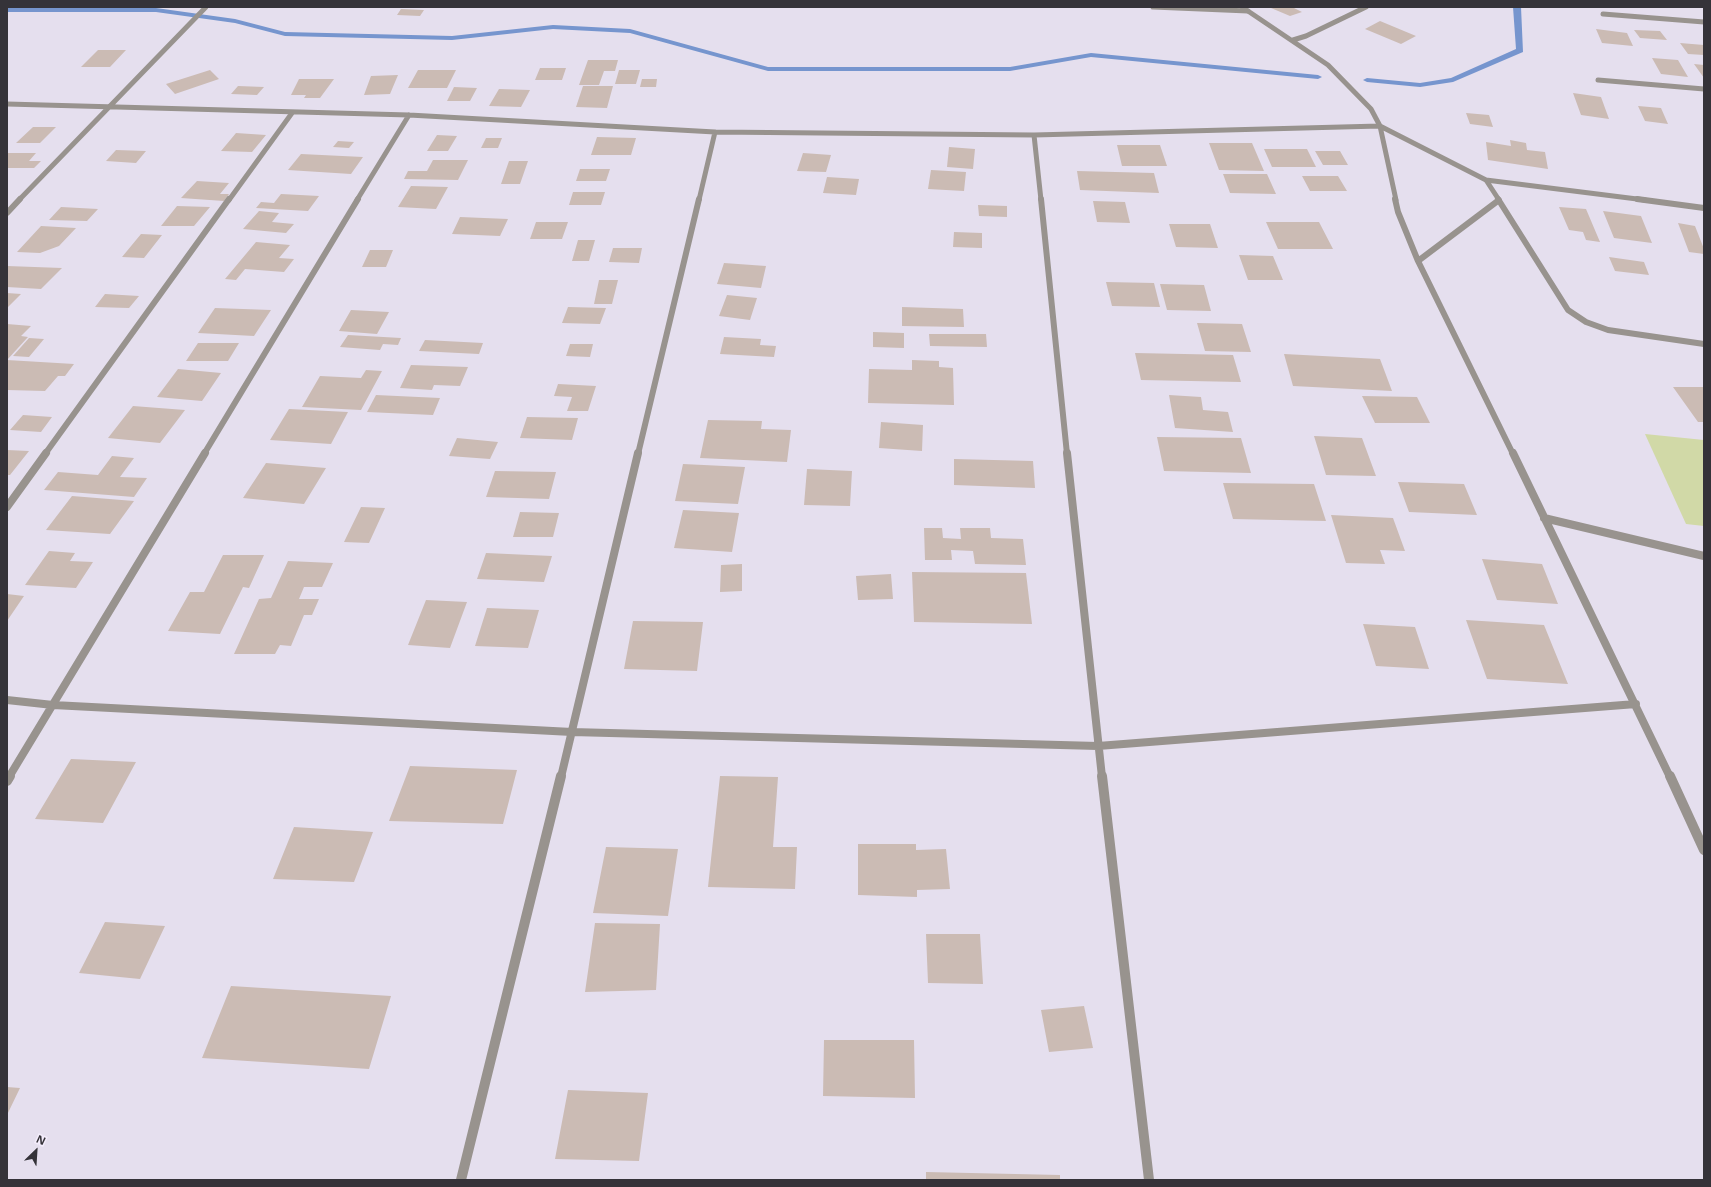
<!DOCTYPE html>
<html>
<head>
<meta charset="utf-8">
<style>
  body { margin:0 }
  #map { position:relative; width:1711px; height:1187px; overflow:hidden; background:#e5dfee; font-family:"Open Sans",sans-serif }
  canvas { display:block }
  .frame { position:absolute; inset:0; border:8px solid #353339; pointer-events:none }
  .north { position:absolute; left:16px; top:1131px; width:40px; height:40px; -webkit-text-stroke:3px #f3ecfb; paint-order:stroke; rotate:25deg; font-size:11px; font-weight:700; line-height:16px; text-align:center; color:#353339 }
  .north::after { content:''; display:block; margin:auto; width:14px; height:18px; background:#353339; clip-path:polygon(50% 0,100% 100%,50% 72%,0 100%) }
</style>
</head>
<body>
<div id="map">
<canvas width="1711" height="1187"></canvas>
<div class="frame"></div>
<div class="north">N</div>
</div>
<script>
const c = document.querySelector('canvas').getContext('2d');
c.lineJoin = 'round';
function fill(path, color) {
  c.fillStyle = color;
  c.fill(path, 'evenodd');
}
function poly(rows) {
  const path = new Path2D();
  for (const r of rows) {
    path.moveTo(r[0], r[1]);
    for (let i = 2; i < r.length; i += 2) path.lineTo(r[i], r[i + 1]);
  }
  return path;
}
function stroke(path, color, width, dash) {
  c.strokeStyle = color;
  c.lineWidth = width;
  c.lineCap = dash ? 'butt' : 'round';
  c.setLineDash(dash || []);
  c.stroke(path);
}
fill(poly([
  [1645,434,1704,440,1704,526,1686,524]
]), '#d1d9a7');
fill(poly([
  [1513,7,1521,7,1523,52,1453,82,1420,87,1367,82,1363,80,1367,78,1420,83,1451,78,1516,49,1513,7],
  [7,8,156,8,235,19,285,32,452,36,553,25,630,29,768,67,1010,67,1091,53,1318,75,1322,77,1318,79,1091,57,1010,71,768,71,630,33,553,29,452,40,285,36,235,23,156,12,7,12,7,8]
]), '#7695ce');
fill(poly([
  [1292,7,1302,12,1290,16,1271,8],
  [401,9,424,10,420,16,397,15],
  [1380,21,1416,36,1401,44,1365,29],
  [1596,29,1627,33,1633,46,1602,43],
  [1634,30,1660,31,1667,40,1640,38],
  [1680,43,1704,45,1704,55,1688,54],
  [98,50,126,50,110,67,81,67],
  [1652,58,1678,60,1688,77,1661,74],
  [588,60,618,60,615,71,604,71,599,85,579,85],
  [1694,64,1704,65,1704,78],
  [540,68,566,68,562,80,535,80],
  [210,70,219,79,175,94,166,84],
  [418,70,456,70,447,88,408,88],
  [619,70,640,70,636,84,615,84],
  [398,75,390,94,364,95,371,76],
  [299,79,334,79,320,98,304,98,306,95,291,95],
  [642,79,657,79,656,87,640,87],
  [238,86,264,87,257,95,231,94],
  [583,86,613,86,607,108,576,107],
  [454,87,477,88,470,101,447,101],
  [499,89,530,90,521,107,489,106],
  [1573,93,1601,97,1609,119,1581,115],
  [1638,106,1661,108,1668,124,1645,121],
  [1466,113,1489,115,1493,127,1470,124],
  [33,127,56,127,40,143,16,143],
  [236,133,266,135,252,152,221,151],
  [437,135,457,136,448,151,427,151],
  [597,137,636,138,631,155,591,155],
  [486,138,502,138,498,148,481,148],
  [1510,140,1526,143,1527,150,1545,152,1548,169,1488,160,1486,142,1511,146],
  [338,141,354,142,349,148,333,147],
  [1209,143,1252,143,1264,171,1219,170],
  [1117,145,1160,145,1167,166,1122,166],
  [949,147,975,149,973,169,947,167],
  [1264,149,1307,149,1316,167,1272,167],
  [116,150,146,151,136,163,106,161],
  [1315,151,1340,151,1348,165,1323,165],
  [7,153,36,153,29,161,41,161,34,168,7,168],
  [803,153,831,155,826,172,797,171],
  [301,154,363,157,351,174,288,170],
  [433,160,468,160,458,180,404,179,408,171,427,171],
  [509,161,528,161,520,184,501,184],
  [580,169,610,169,606,181,576,181],
  [931,170,966,172,964,191,928,189],
  [1077,171,1154,173,1159,193,1080,190],
  [1223,174,1267,174,1276,194,1230,193],
  [1302,176,1338,176,1347,191,1310,191],
  [827,177,859,179,856,195,823,193],
  [197,181,229,183,220,194,229,194,224,201,181,198],
  [411,186,448,187,436,209,398,207],
  [573,192,605,192,601,205,569,205],
  [281,194,319,196,308,211,256,208,261,202,274,203],
  [1093,201,1125,202,1130,223,1097,222],
  [978,205,1007,206,1007,217,979,216],
  [177,206,210,207,194,226,161,226],
  [61,207,98,209,87,221,49,220],
  [1559,207,1586,209,1600,242,1586,240,1583,232,1569,230],
  [259,211,279,213,272,222,294,224,286,233,243,229],
  [1603,211,1641,216,1652,243,1614,238],
  [460,217,508,219,500,236,452,234],
  [536,222,568,222,562,239,530,239],
  [1266,222,1319,222,1333,249,1278,249],
  [1678,223,1695,226,1704,249,1704,254,1689,252],
  [1169,224,1210,224,1218,248,1176,247],
  [41,226,76,228,59,246,40,253,17,252],
  [954,232,982,233,982,248,953,247],
  [141,234,162,235,144,258,122,257],
  [578,240,595,240,589,261,572,261],
  [256,242,290,245,279,258,294,259,284,272,245,269,236,280,225,279],
  [613,248,642,248,639,263,609,262],
  [370,250,393,250,386,267,362,267],
  [1239,255,1273,256,1283,280,1248,280],
  [1609,257,1644,262,1649,275,1615,271],
  [724,263,766,266,761,288,717,284],
  [7,266,62,268,41,289,7,287],
  [599,280,618,280,612,304,594,304],
  [1106,282,1154,283,1160,307,1112,306],
  [1160,284,1204,285,1211,311,1167,310],
  [7,293,21,294,7,308],
  [105,294,139,296,129,308,95,307],
  [727,295,757,298,750,320,719,316],
  [568,307,606,308,600,324,562,323],
  [902,307,963,309,964,327,902,326],
  [215,308,271,310,254,336,198,333],
  [351,310,389,312,377,334,339,331],
  [1197,323,1242,324,1251,352,1205,351],
  [7,324,31,326,21,336,28,337,7,360],
  [873,332,904,333,904,348,873,347],
  [929,334,986,334,987,347,930,346],
  [348,335,401,338,398,345,383,344,380,350,340,347],
  [724,337,761,339,760,345,776,346,774,357,720,354],
  [29,338,44,339,29,357,13,356],
  [425,340,483,343,479,354,419,351],
  [198,343,239,343,228,361,186,361],
  [570,344,593,344,590,357,566,356],
  [1135,353,1233,355,1241,382,1141,380],
  [1284,354,1380,359,1392,391,1293,386],
  [7,360,74,364,65,376,58,376,45,391,7,390],
  [912,360,939,361,939,367,953,368,954,405,868,403,869,369,912,370],
  [411,365,468,367,460,386,434,385,432,390,400,388],
  [178,369,221,373,202,401,157,397],
  [366,370,382,371,361,410,302,407,320,376,361,378],
  [558,384,596,386,588,411,567,411,572,397,554,396],
  [1673,387,1704,387,1704,422,1698,422],
  [376,395,440,398,433,415,367,412],
  [1169,395,1201,397,1203,410,1228,412,1233,432,1175,428],
  [1362,396,1417,397,1430,423,1375,423],
  [133,406,185,410,160,443,108,438],
  [289,409,348,412,331,444,270,440],
  [23,415,52,417,41,432,10,430],
  [527,417,578,418,572,440,520,438],
  [708,420,762,421,761,429,791,430,787,462,700,458],
  [881,422,923,425,922,451,879,448],
  [1314,436,1362,438,1376,476,1326,475],
  [1157,437,1241,438,1251,473,1164,471],
  [457,438,498,442,490,459,449,456],
  [7,450,29,451,10,475,7,475],
  [112,456,134,458,120,477,147,478,134,497,44,490,58,472,98,475],
  [954,459,1033,461,1035,488,954,485],
  [266,463,326,468,304,504,243,498],
  [683,464,745,467,738,504,675,501],
  [807,469,852,471,850,506,804,505],
  [495,471,556,472,549,499,486,497],
  [1398,482,1464,484,1477,515,1409,512],
  [1223,483,1314,484,1326,521,1233,519],
  [72,496,134,501,110,534,46,530],
  [361,507,385,508,369,543,344,542],
  [683,510,739,513,732,552,674,548],
  [520,512,559,513,553,537,513,537],
  [1331,515,1393,518,1405,551,1380,550,1385,564,1346,563],
  [924,528,942,528,943,538,961,539,960,528,990,528,991,538,1023,539,1026,565,975,564,973,551,951,550,952,560,925,560],
  [49,551,75,553,70,561,93,562,76,588,25,585],
  [486,553,552,556,544,582,477,579],
  [223,555,264,555,249,588,243,587,220,634,168,631,190,592,204,592],
  [1482,559,1542,564,1558,604,1497,600],
  [288,561,333,563,322,587,304,587,299,599,319,599,312,615,304,615,291,646,280,645,275,654,234,654,259,599,271,598],
  [742,564,742,591,720,592,721,565],
  [912,572,1026,573,1032,624,914,622],
  [891,574,893,599,858,600,856,576],
  [7,594,24,596,7,621],
  [426,600,467,602,450,648,408,645],
  [487,608,539,610,528,648,475,646],
  [1466,620,1544,625,1568,684,1487,679],
  [633,621,703,622,697,671,624,669],
  [1363,624,1415,627,1429,669,1376,666],
  [71,759,136,762,103,823,35,819],
  [410,766,517,770,503,824,389,821],
  [720,776,778,777,773,847,797,847,795,889,708,887],
  [294,827,373,832,354,882,273,879],
  [858,844,916,844,916,850,946,849,950,889,917,890,917,897,858,895],
  [606,847,678,849,668,916,593,913],
  [105,922,165,926,140,979,79,973],
  [595,923,660,924,656,990,585,992],
  [926,934,980,934,983,984,928,983],
  [231,986,391,996,369,1069,202,1058],
  [1084,1006,1093,1048,1049,1052,1041,1010],
  [824,1040,914,1040,915,1098,823,1096],
  [7,1087,20,1088,7,1115],
  [568,1090,648,1093,639,1161,555,1159],
  [926,1172,1060,1175,1060,1180,926,1180]
]), '#cbbbb4');
stroke(poly([
  [1153,7,1248,11]
]), '#98938e', 5);
stroke(poly([
  [1242,7,1328,65,1371,109,1380,126,1396,200],
  [1603,14,1704,22],
  [1293,40,1306,36,1366,7],
  [1598,80,1704,89],
  [7,104,409,115,715,132,1034,135,1380,126,1486,180,1499,200],
  [1034,135,1041,200],
  [1486,180,1645,200],
  [19,200,206,7],
  [229,200,292,113],
  [357,200,409,115],
  [699,200,715,132]
]), '#98938e', 5);
stroke(poly([
  [1041,199,1067,454],
  [1395,199,1398,212,1418,261,1513,454],
  [1498,199,1568,310,1586,322,1608,330,1704,344],
  [1637,199,1704,208],
  [7,213,20,199],
  [1418,261,1499,200],
  [45,454,229,199],
  [204,454,358,199],
  [638,454,699,199]
]), '#98938e', 6);
stroke(poly([
  [1067,453,1102,777],
  [1513,453,1670,777],
  [7,507,46,453],
  [1544,518,1704,556],
  [7,700,53,705,572,732,1098,746,1636,704],
  [9,777,205,453],
  [561,777,638,453]
]), '#98938e', 8);
stroke(poly([
  [1102,776,1149,1180],
  [1670,776,1704,850],
  [7,781,10,776],
  [461,1180,561,776]
]), '#98938e', 10);
</script>
</body>
</html>
